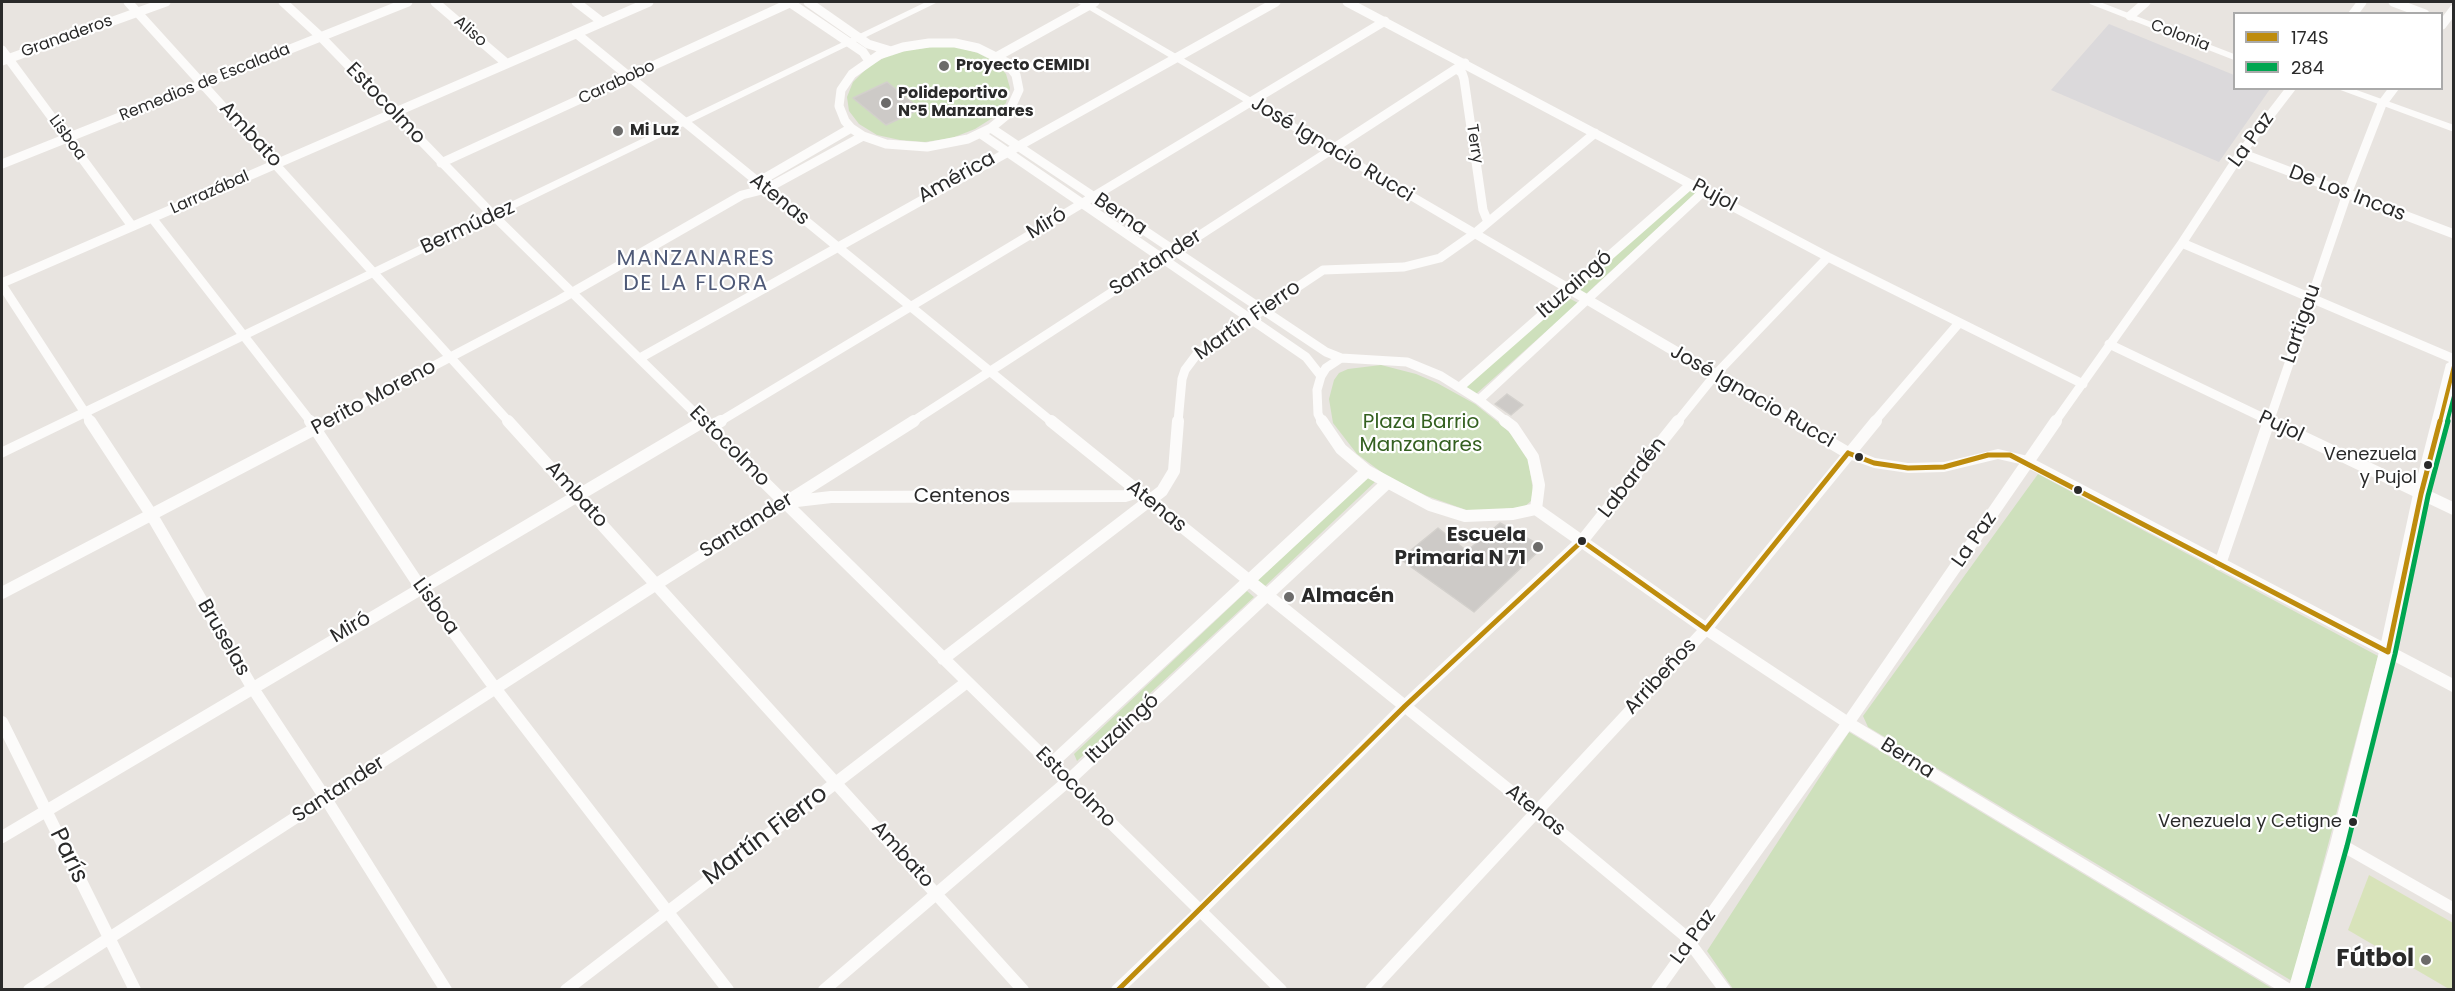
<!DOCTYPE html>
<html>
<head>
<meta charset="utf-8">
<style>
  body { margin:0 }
  #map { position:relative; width:2455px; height:991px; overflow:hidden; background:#e8e4e0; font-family:Poppins,sans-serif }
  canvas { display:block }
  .frame { position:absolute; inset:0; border:3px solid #2a2a2a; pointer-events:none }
  .legend { position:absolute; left:2233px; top:12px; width:210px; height:78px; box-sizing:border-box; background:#fff; border:2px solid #aaa; margin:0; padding:8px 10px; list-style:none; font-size:18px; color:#2a2a2a }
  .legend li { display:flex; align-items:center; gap:12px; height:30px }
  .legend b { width:30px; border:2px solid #aaa }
</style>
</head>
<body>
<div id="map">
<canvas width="2455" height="991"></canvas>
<div class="frame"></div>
<ul class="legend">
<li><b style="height:8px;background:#be8c0d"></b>174S</li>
<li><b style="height:8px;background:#00a651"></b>284</li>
</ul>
</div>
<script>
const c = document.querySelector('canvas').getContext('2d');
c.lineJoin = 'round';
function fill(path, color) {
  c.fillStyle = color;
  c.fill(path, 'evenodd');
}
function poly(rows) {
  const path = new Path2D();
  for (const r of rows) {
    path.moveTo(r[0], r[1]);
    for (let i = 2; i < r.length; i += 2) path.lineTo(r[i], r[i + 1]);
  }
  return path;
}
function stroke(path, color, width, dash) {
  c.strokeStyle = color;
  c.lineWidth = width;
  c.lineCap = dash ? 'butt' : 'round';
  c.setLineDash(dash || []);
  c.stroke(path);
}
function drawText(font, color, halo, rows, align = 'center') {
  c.font = font + ' Poppins,sans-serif';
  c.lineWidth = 4.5;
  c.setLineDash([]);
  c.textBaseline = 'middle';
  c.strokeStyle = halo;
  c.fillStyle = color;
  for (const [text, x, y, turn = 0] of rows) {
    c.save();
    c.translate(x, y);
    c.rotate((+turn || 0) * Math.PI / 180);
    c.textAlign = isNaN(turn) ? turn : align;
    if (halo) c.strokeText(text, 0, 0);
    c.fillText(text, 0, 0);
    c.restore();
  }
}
fill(poly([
  [2109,24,2234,75,2234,88,2270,89,2219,162,2051,90]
]), '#dbd9db');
fill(poly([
  [933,47,957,47,978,53,995,62,1006,74,1010,88,1006,103,994,117,975,129,952,138,925,142,900,140,877,135,859,124,849,111,847,97,853,82,867,68,885,57,908,50],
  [1690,187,1698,191,1586,294,1578,290],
  [1567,297,1578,303,1476,394,1465,387],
  [1381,365,1416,374,1437,383,1475,404,1504,427,1519,442,1528,459,1533,490,1531,501,1524,507,1472,512,1427,496,1388,477,1357,454,1333,423,1329,399,1334,380,1339,373,1348,369],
  [2038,474,2378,656,2292,981,1868,727,1863,716],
  [1368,477,1375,482,1263,588,1255,583],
  [1247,591,1254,597,1077,761,1074,754],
  [1849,732,2273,989,1733,989,1707,951]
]), '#cee0bc');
fill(poly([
  [2369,875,2453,923,2453,989,2449,989,2348,930]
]), '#d8e3ba');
const building = poly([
  [887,82,920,109,886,125,853,98,887,82],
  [1507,394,1523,405,1511,415,1495,404,1507,394],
  [1500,523,1543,547,1474,612,1400,559,1438,528,1467,551,1500,523]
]);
fill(building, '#cdcac7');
stroke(building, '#d3d0cc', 1.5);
stroke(poly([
  [128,2,509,422],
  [283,2,321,37,494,216,704,422],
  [435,2,506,63],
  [576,2,602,22],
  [789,2,863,52,869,61],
  [808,2,868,44,891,51],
  [1347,2,1828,257,2083,384],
  [2393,2,2425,14],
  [2353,14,2362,2],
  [2130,16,2146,2],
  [2442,25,2454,9],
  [577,34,1052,422],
  [929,43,955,43,978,48,1006,62,1016,75,1019,90,1008,114,991,128,968,139,927,147,886,144,863,136,851,128,845,121,839,106,841,90,852,74,879,55,903,47,929,43],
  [2,50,132,226],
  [998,56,1095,2],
  [2,61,166,2],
  [1457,69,1462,73,1464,79,1483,210,1488,222],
  [991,128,1326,352,1341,358,1407,362,1441,376,1479,400,1507,422],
  [981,134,1306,357,1321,376],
  [2241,153,2454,234],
  [441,163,792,2],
  [2,164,408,2],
  [753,185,851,128],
  [152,218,311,422],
  [2182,243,2454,359],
  [2,283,649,2],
  [2,285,91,422],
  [2109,344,2272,422],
  [640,358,1276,2],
  [1460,387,1691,184],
  [1479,400,1704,191],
  [327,422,559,300,742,195,766,189,863,136],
  [719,422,1385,21],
  [912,422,1465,63],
  [1178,422,1182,379,1185,370,1197,354,1323,270,1404,267,1440,258,1474,234,1595,133],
  [1322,422,1318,414,1317,390,1321,376,1326,368,1341,358],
  [1677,422,1715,375,1828,257],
  [1874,422,1959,323],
  [2055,422,2182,243,2241,153,2291,88],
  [2269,422,2347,194,2382,104,2394,88]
]), '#fcfbfa', 9);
stroke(poly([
  [90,421,151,514,252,687,326,799,446,990],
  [310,421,421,588,495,688,728,990],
  [508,421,1023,990],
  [702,421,1281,990],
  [1051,421,1535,811,1684,935,1725,990],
  [1322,421,1341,449,1367,471,1430,505,1465,516,1513,514,1536,509,1706,629,1848,723,2289,990],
  [1505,421,1513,427,1533,457,1539,485,1536,509],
  [2269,421,2454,509],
  [709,428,721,421],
  [788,502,831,497,1125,496,1138,492],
  [2220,564,2269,421],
  [2,593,330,421],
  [943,659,1162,491,1174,471,1178,421],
  [2,722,135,990],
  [1051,764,1367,471],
  [2,837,702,422],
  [2340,844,2454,909],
  [29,990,655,585,914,421],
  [566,990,967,682],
  [824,990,1068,781,1387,483],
  [1117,990,1200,911,1405,706,1582,541,1678,421],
  [1371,990,1706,629,1876,421],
  [1657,990,1848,723,2056,421]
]), '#fcfbfa', 12);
fill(poly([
  [926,2,938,2,2,458,2,447,926,2],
  [1076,2,1087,2,1853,449,1875,458,1908,463,1944,462,1998,449,2028,456,2454,679,2454,693,2020,464,1998,459,1944,472,1908,473,1874,468,1843,457,1076,2],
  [2089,2,2100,2,2234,54,2234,60,2090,4,2089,2],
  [2335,88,2351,88,2454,125,2454,132,2335,88]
]), '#fcfbfa');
fill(poly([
  [2454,359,2454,397,2429,494,2397,652,2350,844,2310,990,2288,990,2330,844,2379,652,2413,494,2446,364,2454,359]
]), '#fcfbfa');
stroke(poly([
  [2440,422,2454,366]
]), '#be8c0d', 4);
stroke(poly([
  [1848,453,1874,463,1908,468,1944,467,1988,455,2010,455,2388,652],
  [1582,541,1706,629],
  [1706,629,1848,453],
  [2388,652,2421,494,2440,421],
  [1118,990,1405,706,1582,541]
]), '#be8c0d', 5);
stroke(poly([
  [2447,422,2454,396]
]), '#00a651', 4);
stroke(poly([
  [2307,990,2347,846,2395,654,2428,496,2448,421]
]), '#00a651', 5);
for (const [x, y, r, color] of [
  [944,66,6,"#6c6b6a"],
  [886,103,6,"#6c6b6a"],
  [618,131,6,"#6c6b6a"],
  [1859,457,5,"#2a2a2a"],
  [2428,465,5,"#2a2a2a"],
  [2078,490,5,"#2a2a2a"],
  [1582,541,5,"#2a2a2a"],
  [1538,547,6,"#6c6b6a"],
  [1289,597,6,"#6c6b6a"],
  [2353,822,5,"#2a2a2a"],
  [2426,960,6,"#6c6b6a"]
]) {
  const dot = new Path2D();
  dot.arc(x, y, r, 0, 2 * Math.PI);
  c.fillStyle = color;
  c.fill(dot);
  stroke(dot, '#fff', 2);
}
drawText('16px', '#2a2a2a', '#fff', [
  ["Aliso",470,32,41],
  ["Colonia",2180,36,21],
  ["Granaderos",67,37,-20],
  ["Remedios de Escalada",205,83,-22],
  ["Carabobo",617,83,-25],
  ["Lisboa",67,138,54],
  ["Terry",1474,144,81],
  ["Larrazábal",210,193,-24]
]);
drawText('bold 16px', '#2a2a2a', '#fff', [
  ["Proyecto CEMIDI",956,66],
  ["Polideportivo",898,94],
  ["Nº5 Manzanares",898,112],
  ["Mi Luz",630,131]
], 'left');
drawText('18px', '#2a2a2a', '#fff', [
  ["Venezuela",2417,455],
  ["y Pujol",2417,478],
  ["Venezuela y Cetigne",2342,822]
], 'right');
drawText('20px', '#2a2a2a', '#fff', [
  ["Estocolmo",385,104,46],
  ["Ambato",250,135,47],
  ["La Paz",2252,140,-54],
  ["José Ignacio Rucci",1332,150,31],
  ["América",957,178,-29],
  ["De Los Incas",2347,194,21],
  ["Pujol",1714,196,28],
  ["Atenas",779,200,39],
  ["Berna",1120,215,34],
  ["Miró",1047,224,-31],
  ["Bermúdez",468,228,-25],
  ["Santander",1156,263,-33],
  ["Ituzaingó",1575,285,-41],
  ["Martín Fierro",1248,321,-35],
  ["Lartigau",2302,324,-71],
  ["José Ignacio Rucci",1752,397,30],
  ["Perito Moreno",374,398,-28],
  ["Pujol",2281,427,25],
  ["Estocolmo",729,447,45],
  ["Labardén",1633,478,-52],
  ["Ambato",576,495,48],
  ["Centenos",962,497],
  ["Atenas",1156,507,39],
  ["Santander",747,526,-32],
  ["La Paz",1975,540,-55],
  ["Lisboa",435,607,54],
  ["Miró",351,628,-30],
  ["Bruselas",223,638,60],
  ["Arribeños",1661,677,-47],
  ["Ituzaingó",1123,729,-43],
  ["Berna",1907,759,32],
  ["Estocolmo",1075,788,45],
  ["Santander",339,790,-33],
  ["Atenas",1535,811,39],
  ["Ambato",902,855,48],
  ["La Paz",1694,937,-54]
]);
drawText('20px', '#346020', '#fff', [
  ["Plaza Barrio",1421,423],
  ["Manzanares",1421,446]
]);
drawText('bold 20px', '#2a2a2a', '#fff', [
  ["Escuela",1526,536],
  ["Primaria N 71",1526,559],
  ["Almacén",1301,597,"left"]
], 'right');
c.letterSpacing = '1.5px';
drawText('22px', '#4e5977', '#fff', [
  ["MANZANARES",696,259],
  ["DE LA FLORA",696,284]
]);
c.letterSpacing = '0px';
drawText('24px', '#2a2a2a', '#fff', [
  ["Martín Fierro",766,836,-37],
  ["París",68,856,64]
]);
drawText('bold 24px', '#2a2a2a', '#fff', [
  ["Fútbol",2414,960]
], 'right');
</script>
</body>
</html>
